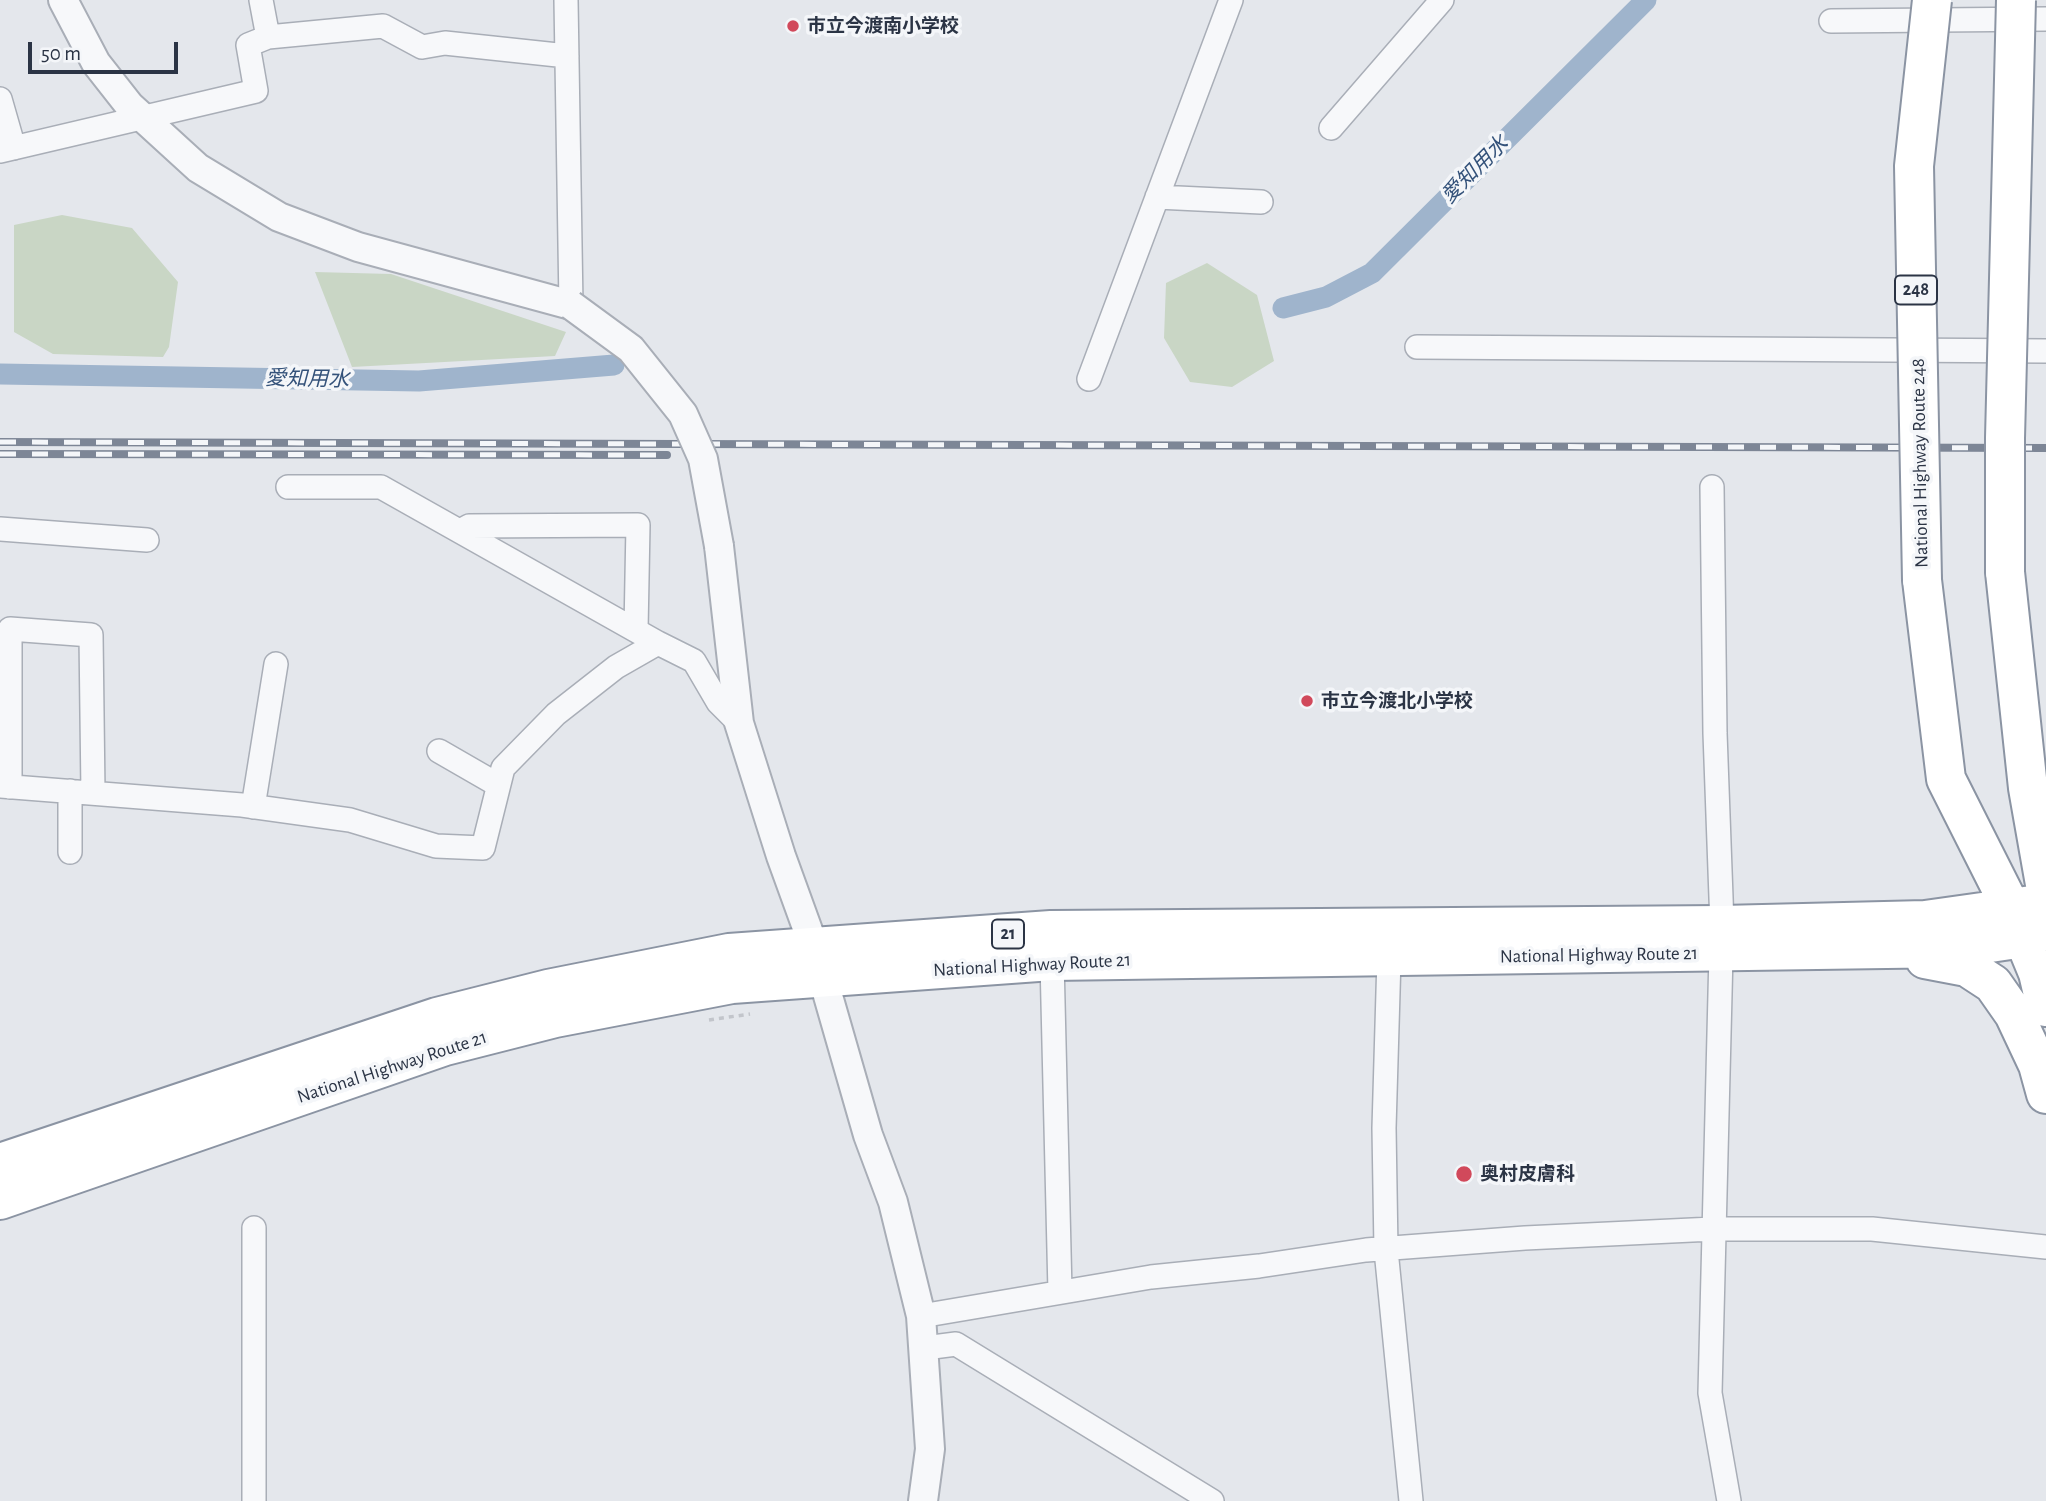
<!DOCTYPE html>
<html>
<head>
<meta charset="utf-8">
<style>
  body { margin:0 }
  #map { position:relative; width:2046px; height:1501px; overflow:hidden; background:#e4e7ec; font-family:"Alegreya Sans",sans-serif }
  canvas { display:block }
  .scale { position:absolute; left:28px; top:42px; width:150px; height:32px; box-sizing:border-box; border:4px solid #2b3445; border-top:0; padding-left:9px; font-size:21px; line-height:24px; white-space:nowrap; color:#2b3445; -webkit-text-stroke:5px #f4f6f9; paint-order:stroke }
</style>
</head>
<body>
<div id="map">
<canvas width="2046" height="1501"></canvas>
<div class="scale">50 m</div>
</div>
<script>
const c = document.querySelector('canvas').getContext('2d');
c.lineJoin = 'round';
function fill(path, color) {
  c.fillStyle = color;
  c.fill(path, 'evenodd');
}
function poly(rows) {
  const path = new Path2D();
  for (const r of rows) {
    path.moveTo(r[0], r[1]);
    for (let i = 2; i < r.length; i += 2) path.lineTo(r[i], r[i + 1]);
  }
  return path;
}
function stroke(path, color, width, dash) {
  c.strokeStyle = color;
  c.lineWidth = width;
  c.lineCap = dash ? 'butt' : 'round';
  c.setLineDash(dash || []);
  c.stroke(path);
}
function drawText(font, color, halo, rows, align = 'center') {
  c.font = font + ' "Alegreya Sans","Noto Sans JP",sans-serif';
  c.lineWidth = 7;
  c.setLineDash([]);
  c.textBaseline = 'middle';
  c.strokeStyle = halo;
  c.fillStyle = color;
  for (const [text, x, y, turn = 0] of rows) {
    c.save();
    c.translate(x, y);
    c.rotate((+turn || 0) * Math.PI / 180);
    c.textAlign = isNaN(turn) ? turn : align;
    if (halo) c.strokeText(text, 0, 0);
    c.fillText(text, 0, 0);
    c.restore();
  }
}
fill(poly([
  [62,215,132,228,178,282,169,347,163,357,53,354,14,332,14,225],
  [1207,263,1257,295,1274,361,1232,387,1190,382,1164,338,1166,283],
  [315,272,391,274,566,332,555,356,352,367]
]), '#c9d6c5');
stroke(poly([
  [1283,308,1326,297,1372,273,1646,0],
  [0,374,419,381,614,365]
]), '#9fb4cc', 21);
const minor = poly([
  [261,0,268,37],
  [566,0,571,305],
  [1831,21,2046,19],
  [0,99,14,148],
  [1331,128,1442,0],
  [0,151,256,91,248,45,268,37,383,26,422,47,445,43,567,56],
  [1157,197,1261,202],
  [1417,347,2046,351],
  [1089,379,1231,0],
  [288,487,381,487,658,643],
  [1712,487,1715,733,1722,925],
  [0,529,147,540],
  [460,531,469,526,638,525,636,630],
  [439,751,498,785],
  [0,786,242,805,350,820,436,846,483,848,503,768,556,714,616,667,658,643,694,661,718,702,739,723],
  [10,787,10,629,91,635,93,793],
  [253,807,276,664],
  [70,852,70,791],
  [1721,954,1710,1393,1729,1501],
  [1389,958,1384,1128,1386,1250,1411,1501],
  [1052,961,1060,1292],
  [254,1228,254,1501],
  [921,1316,1151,1277,1259,1266,1366,1250,1525,1238,1713,1229,1872,1229,2046,1247],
  [925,1348,956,1344,1212,1501]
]);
const tertiary = poly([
  [63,0,96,63,129,105,198,168,279,217,358,247,571,305],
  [719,546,739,723,781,856,814,947,868,1135,893,1202,921,1316,930,1449,923,1501]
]);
const trunk = poly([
  [2005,572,2028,788,2046,890],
  [1922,580,1946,779,2012,910,2038,973,2046,1007],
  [1925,959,1967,967,1993,984,2014,1014,2038,1065,2046,1094],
  [0,1163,437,1017,548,989,729,953,1051,930,1722,925,1925,920,2046,903],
  [0,1200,445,1046,555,1018,732,984,1052,961,1956,948,2024,938,2046,930]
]);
stroke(minor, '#a9aeb7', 26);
stroke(tertiary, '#a9aeb7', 32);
stroke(trunk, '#8b94a3', 42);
stroke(poly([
  [709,1020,750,1014]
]), '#c2c5cb', 3.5, [5, 5]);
stroke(minor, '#f7f8fa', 23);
stroke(tertiary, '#f7f8fa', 28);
stroke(trunk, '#fff', 38);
const rail = poly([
  [0,442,2046,448],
  [0,454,667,455]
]);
stroke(rail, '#7d8696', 8);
stroke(rail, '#f4f6f9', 5, [16]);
const tertiaryBridge = poly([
  [571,305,631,349,683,414,703,459,719,546]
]);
const trunkBridge = poly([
  [2005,572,2005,438,2016,0],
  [1922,580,1914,166,1932,0]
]);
stroke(tertiaryBridge, '#a9aeb7', 32, []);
stroke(trunkBridge, '#8b94a3', 42, []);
stroke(tertiaryBridge, '#f7f8fa', 28);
stroke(trunkBridge, '#fff', 38);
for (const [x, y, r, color] of [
  [793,26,7,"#d1495b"],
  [1307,701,7,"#d1495b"],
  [1464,1174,9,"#d1495b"]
]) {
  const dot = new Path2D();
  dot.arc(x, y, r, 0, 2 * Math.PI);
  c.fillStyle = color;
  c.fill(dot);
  stroke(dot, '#f4f6f9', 2.5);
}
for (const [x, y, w] of [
  [1916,290,42],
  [1008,934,32]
]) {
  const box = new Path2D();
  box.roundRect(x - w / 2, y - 14.5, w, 29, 5);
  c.fillStyle = '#f4f6f9';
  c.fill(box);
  stroke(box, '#2b3445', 2);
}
drawText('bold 18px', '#2b3445', null, [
  ["248",1916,290],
  ["21",1008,934]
]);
drawText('bold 19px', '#2b3445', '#f4f6f9', [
  ["市立今渡南小学校",807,26],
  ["市立今渡北小学校",1321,701],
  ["奥村皮膚科",1480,1174]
], 'left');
drawText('19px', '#2b3445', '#f4f6f9', [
  ["National Highway Route 248",1920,463,-91],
  ["National Highway Route 21",1599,955,-1],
  ["National Highway Route 21",1032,965,-3],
  ["National Highway Route 21",392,1067,-18]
]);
drawText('italic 21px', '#34527a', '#f4f6f9', [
  ["愛知用水",1475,170,-45],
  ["愛知用水",307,379,1]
]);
</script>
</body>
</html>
